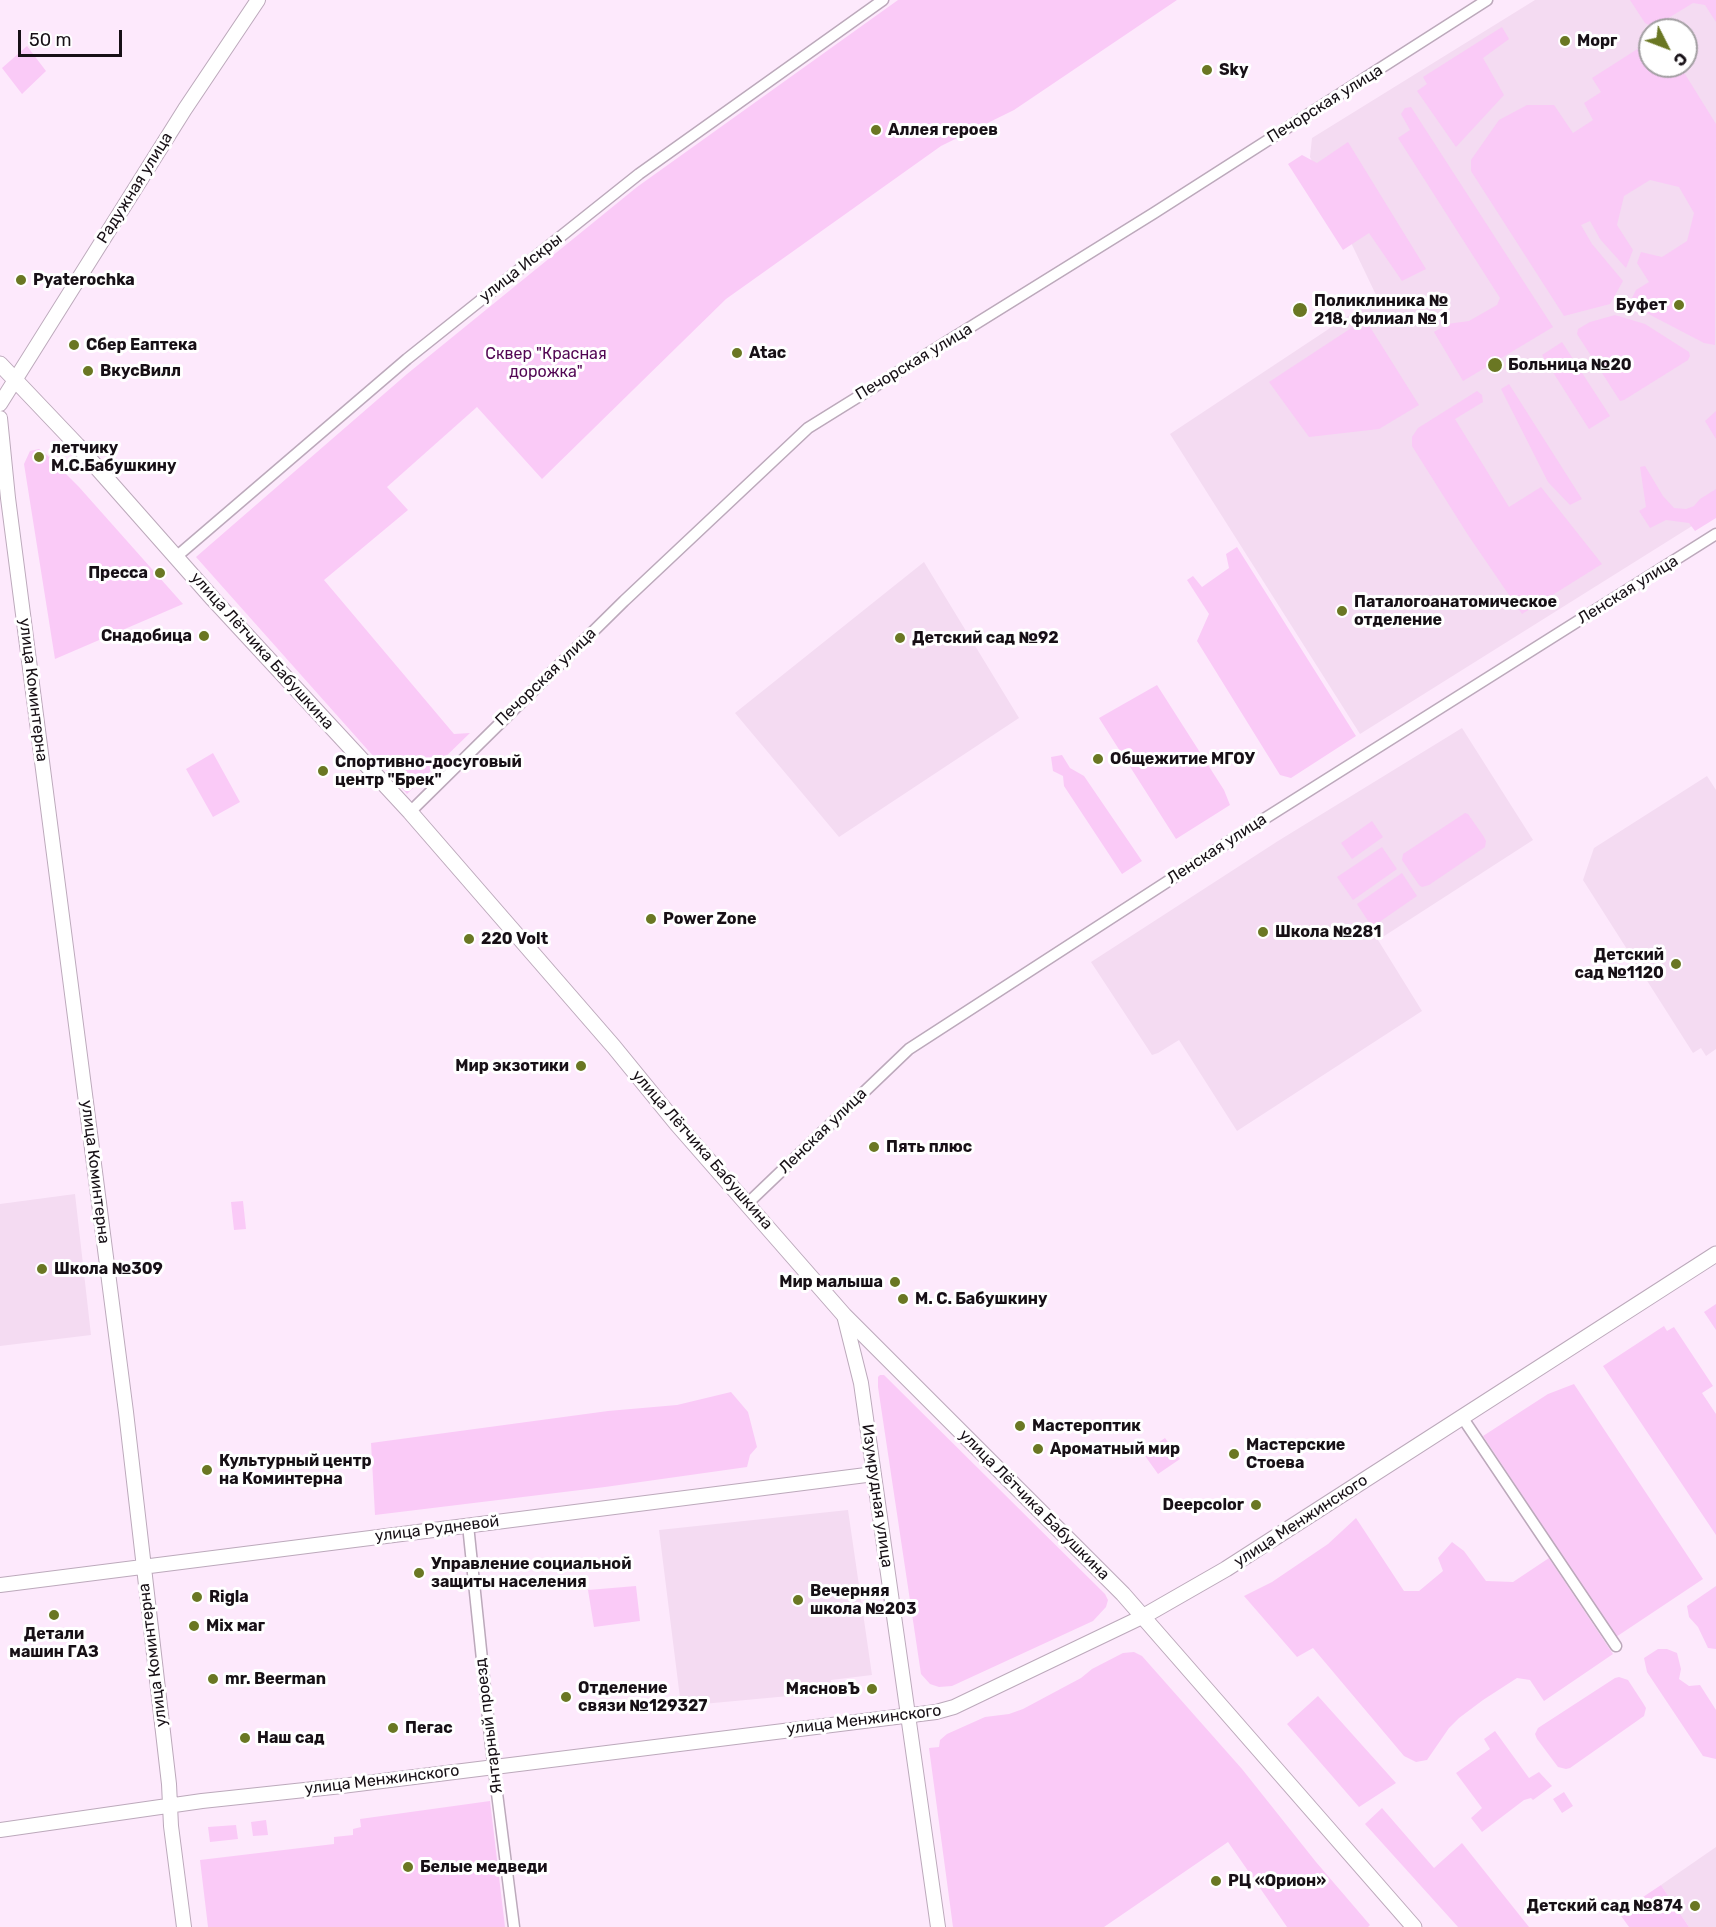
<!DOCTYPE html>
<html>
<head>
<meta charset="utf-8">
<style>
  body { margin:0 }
  #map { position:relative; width:1716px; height:1927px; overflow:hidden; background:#fde9fc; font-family:Rubik,sans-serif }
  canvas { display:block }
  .north { position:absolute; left:1638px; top:18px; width:60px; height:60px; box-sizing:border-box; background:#fff; border:2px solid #a29fa2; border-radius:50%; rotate:132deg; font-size:16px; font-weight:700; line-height:24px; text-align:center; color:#171016 }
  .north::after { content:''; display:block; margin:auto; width:21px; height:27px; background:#6a7723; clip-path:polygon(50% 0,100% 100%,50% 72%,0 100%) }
  .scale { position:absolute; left:18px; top:30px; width:104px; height:27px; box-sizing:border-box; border:3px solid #171016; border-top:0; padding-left:8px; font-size:18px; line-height:21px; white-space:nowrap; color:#171016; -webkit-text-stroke:4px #fff; paint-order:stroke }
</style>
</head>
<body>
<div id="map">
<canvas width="1716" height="1927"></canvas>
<div class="north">С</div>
<div class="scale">50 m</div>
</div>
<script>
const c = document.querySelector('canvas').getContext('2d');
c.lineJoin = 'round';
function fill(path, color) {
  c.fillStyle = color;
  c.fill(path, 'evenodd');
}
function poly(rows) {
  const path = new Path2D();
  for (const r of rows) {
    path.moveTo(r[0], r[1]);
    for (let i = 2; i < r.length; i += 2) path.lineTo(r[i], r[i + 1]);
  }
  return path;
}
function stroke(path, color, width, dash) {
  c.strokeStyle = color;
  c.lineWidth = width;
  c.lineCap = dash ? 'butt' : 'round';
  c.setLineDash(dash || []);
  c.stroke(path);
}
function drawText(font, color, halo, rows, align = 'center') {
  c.font = font + ' Rubik,sans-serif';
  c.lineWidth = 6;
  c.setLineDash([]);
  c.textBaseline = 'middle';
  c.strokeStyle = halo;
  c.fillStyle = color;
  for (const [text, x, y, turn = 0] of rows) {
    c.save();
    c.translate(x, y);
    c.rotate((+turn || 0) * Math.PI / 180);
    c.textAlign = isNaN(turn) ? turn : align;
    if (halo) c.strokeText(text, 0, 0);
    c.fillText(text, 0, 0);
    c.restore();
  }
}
fill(poly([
  [1535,0,1716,0,1716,511,1360,734,1170,434,1377,297,1310,157,1312,138],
  [1650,30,1686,30,1686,66,1650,66],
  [924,562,1019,718,839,837,735,713],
  [1462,728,1533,840,1378,940,1422,1011,1237,1131,1179,1040,1158,1053,1152,1055,1091,962,1278,841],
  [1707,776,1716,790,1716,1049,1706,1056,1701,1048,1693,1053,1583,880,1594,848],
  [75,1194,91,1335,0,1346,0,1204],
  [848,1510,872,1675,831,1680,832,1692,681,1706,659,1530],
  [1716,1847,1716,1927,1689,1927,1661,1885]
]), '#f4dbf2');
fill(poly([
  [898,0,1177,0,1014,110,941,146,726,299,542,479,477,407,387,487,408,510,324,580,454,734,470,733,407,794,196,557,407,374,637,187],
  [1630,0,1716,0,1716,22,1705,5,1693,3,1657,25,1651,26,1645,23],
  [1502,27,1509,39,1483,58,1504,95,1456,147,1417,91,1427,84,1423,77],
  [1650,41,1650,66,1680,66,1716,124,1715,345,1704,343,1635,307,1630,302,1636,290,1649,282,1637,263,1641,252,1662,257,1687,241,1694,213,1679,187,1650,180,1624,196,1617,225,1633,250,1626,268,1600,239,1590,221,1581,225,1592,244,1623,281,1610,304,1564,316,1471,171,1471,160,1499,120,1527,105,1554,105,1573,133,1593,120,1584,103,1601,92,1592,78],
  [27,46,46,71,22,94,2,68],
  [1411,107,1553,327,1463,381,1434,332,1447,324,1469,321,1497,305,1500,298,1398,138,1410,130,1401,114,1405,108],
  [1348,142,1426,269,1402,281,1369,233,1343,250,1288,164,1302,155,1317,163],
  [1615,315,1645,324,1689,352,1690,356,1688,360,1624,400,1620,401,1577,334,1578,329,1590,322],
  [1365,319,1419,405,1379,429,1309,437,1269,382],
  [1562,342,1610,416,1589,429,1542,355],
  [1509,384,1582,499,1570,505,1548,482,1501,389],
  [1477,391,1482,395,1483,402,1455,419,1509,507,1541,487,1602,564,1522,614,1468,535,1412,446,1412,437,1418,428],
  [1716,411,1716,439,1705,421],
  [39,449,47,455,79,487,183,604,55,659,24,464,30,451],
  [1645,466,1663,496,1674,508,1686,509,1694,506,1700,499,1716,489,1716,518,1695,531,1689,523,1666,520,1650,528,1639,511,1646,507,1640,467],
  [1237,547,1356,736,1291,778,1280,775,1197,641,1209,614,1187,580,1193,576,1202,587,1229,568,1226,554],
  [1157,685,1224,790,1230,805,1176,839,1099,718],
  [213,753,240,802,213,817,186,769],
  [1062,755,1070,768,1084,776,1142,861,1122,874,1064,786,1063,776,1053,771,1051,757],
  [1465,813,1468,814,1484,837,1486,841,1485,847,1429,885,1422,887,1419,885,1402,860,1403,854],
  [1372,821,1383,837,1352,859,1341,843],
  [1382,847,1397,869,1353,900,1337,877],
  [1402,873,1417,896,1372,927,1357,904],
  [243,1201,246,1229,234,1230,231,1202],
  [1716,1304,1716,1330,1704,1312],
  [1664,1326,1667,1331,1674,1327,1713,1386,1702,1393,1716,1414,1716,1535,1603,1366],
  [880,1375,884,1375,1105,1594,1108,1600,1106,1607,1093,1621,952,1686,939,1687,930,1684,921,1674,878,1387,878,1377],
  [1574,1384,1703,1579,1616,1637,1483,1436,1548,1394],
  [731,1392,748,1412,757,1447,750,1455,747,1467,605,1487,375,1515,371,1443,608,1411,677,1405],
  [1165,1438,1180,1459,1158,1474,1143,1453],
  [1356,1518,1404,1591,1419,1591,1443,1571,1438,1558,1452,1542,1464,1551,1486,1581,1513,1582,1549,1558,1613,1654,1544,1701,1530,1680,1517,1678,1483,1700,1459,1718,1449,1728,1427,1760,1416,1762,1404,1756,1313,1648,1297,1657,1244,1596,1272,1582,1328,1544],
  [636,1586,640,1621,594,1627,588,1590],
  [1716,1586,1716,1649,1708,1648,1698,1627,1689,1617,1687,1606],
  [1658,1649,1667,1649,1677,1653,1681,1669,1679,1679,1689,1686,1700,1685,1716,1710,1716,1759,1703,1756,1647,1672,1644,1658],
  [1134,1652,1142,1656,1242,1769,1316,1862,1370,1925,1368,1927,1287,1927,1228,1842,1104,1927,953,1927,929,1748,939,1747,940,1740,947,1734,985,1717,1009,1714,1023,1709,1081,1678,1092,1669,1123,1653],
  [1619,1677,1628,1680,1643,1703,1646,1708,1644,1716,1570,1768,1566,1769,1558,1767,1537,1739,1535,1734,1538,1728,1615,1678],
  [1318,1696,1396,1783,1359,1807,1287,1724],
  [1495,1731,1529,1778,1539,1772,1552,1786,1533,1800,1531,1798,1524,1800,1482,1832,1471,1818,1482,1808,1456,1773,1490,1749,1484,1739],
  [1564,1792,1573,1806,1562,1813,1553,1799],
  [490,1801,505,1927,208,1927,200,1860,334,1844,334,1837,353,1835,353,1829,361,1827,360,1819],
  [1382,1808,1434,1868,1462,1843,1529,1927,1458,1927,1365,1824],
  [266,1820,268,1835,253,1836,251,1822],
  [236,1825,238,1839,210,1842,208,1827],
  [1661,1885,1689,1927,1629,1927,1619,1913]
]), '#facaf7');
const minor = poly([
  [176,557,407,359,639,174,883,0],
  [410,812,624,601,808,428,1154,213,1487,0],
  [748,1203,909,1049,1264,819,1716,534],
  [1462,1417,1616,1646],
  [468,1525,491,1746,514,1927]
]);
const tertiary = poly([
  [0,404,185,109,258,0],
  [0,418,8,498,126,1412,169,1784,171,1826,184,1927],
  [844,1315,861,1383,938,1927],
  [0,1585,874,1474],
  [0,1830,202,1801,342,1786,936,1712,954,1707,1144,1616]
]);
const secondary = poly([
  [0,364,77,445,213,599,410,812,614,1047,676,1123,844,1315,1123,1594,1414,1927],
  [1144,1616,1226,1569,1716,1254]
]);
stroke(minor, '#bca9bb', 13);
stroke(tertiary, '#bca9bb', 16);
stroke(secondary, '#bca9bb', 17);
stroke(minor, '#fff', 10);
stroke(tertiary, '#fff', 14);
stroke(secondary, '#fff', 15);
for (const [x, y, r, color] of [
  [1565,41,6,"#6a7723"],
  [1207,70,6,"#6a7723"],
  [876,130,6,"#6a7723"],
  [21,280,6,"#6a7723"],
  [1679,305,6,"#6a7723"],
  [1300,310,8,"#6a7723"],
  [74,345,6,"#6a7723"],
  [737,353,6,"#6a7723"],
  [1495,365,8,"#6a7723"],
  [88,371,6,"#6a7723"],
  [39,457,6,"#6a7723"],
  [160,573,6,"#6a7723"],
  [1342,611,6,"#6a7723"],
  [204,636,6,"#6a7723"],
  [900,638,6,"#6a7723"],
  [1098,759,6,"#6a7723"],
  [323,771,6,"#6a7723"],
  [651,919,6,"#6a7723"],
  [1263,932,6,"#6a7723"],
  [469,939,6,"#6a7723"],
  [1676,964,6,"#6a7723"],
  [581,1066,6,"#6a7723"],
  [874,1147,6,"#6a7723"],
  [42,1269,6,"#6a7723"],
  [895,1282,6,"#6a7723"],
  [903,1299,6,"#6a7723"],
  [1020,1426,6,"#6a7723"],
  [1038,1449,6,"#6a7723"],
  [1234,1454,6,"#6a7723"],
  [207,1470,6,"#6a7723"],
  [1256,1505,6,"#6a7723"],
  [419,1573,6,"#6a7723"],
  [197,1597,6,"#6a7723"],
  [798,1600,6,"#6a7723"],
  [54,1615,6,"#6a7723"],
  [194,1626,6,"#6a7723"],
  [213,1679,6,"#6a7723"],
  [872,1689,6,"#6a7723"],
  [566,1697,6,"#6a7723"],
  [393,1728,6,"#6a7723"],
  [245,1738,6,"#6a7723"],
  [408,1867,6,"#6a7723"],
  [1216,1881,6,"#6a7723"],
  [1695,1906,6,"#6a7723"]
]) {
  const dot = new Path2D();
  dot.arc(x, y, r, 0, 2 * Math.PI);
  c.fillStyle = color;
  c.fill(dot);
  stroke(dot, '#fff', 2);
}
drawText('bold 16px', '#171016', '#fff', [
  ["Морг",1577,41],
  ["Sky",1219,70],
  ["Аллея героев",888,130],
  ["Pyaterochka",33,280],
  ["Поликлиника №",1314,301],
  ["218, филиал № 1",1314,319],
  ["Буфет",1667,305,"right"],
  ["Сбер Еаптека",86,345],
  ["Atac",749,353],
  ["Больница №20",1508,365],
  ["ВкусВилл",100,371],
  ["летчику",51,448],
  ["М.С.Бабушкину",51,466],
  ["Пресса",148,573,"right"],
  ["Паталогоанатомическое",1354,602],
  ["отделение",1354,620],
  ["Снадобица",192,636,"right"],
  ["Детский сад №92",912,638],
  ["Общежитие МГОУ",1110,759],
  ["Спортивно-досуговый",335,762],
  ["центр \"Брек\"",335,780],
  ["Power Zone",663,919],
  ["Школа №281",1275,932],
  ["220 Volt",481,939],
  ["Детский",1664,955,"right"],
  ["сад №1120",1664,973,"right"],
  ["Мир экзотики",569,1066,"right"],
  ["Пять плюс",886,1147],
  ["Школа №309",54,1269],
  ["Мир малыша",883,1282,"right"],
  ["М. С. Бабушкину",915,1299],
  ["Мастероптик",1032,1426],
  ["Мастерские",1246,1445],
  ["Стоева",1246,1463],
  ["Ароматный мир",1050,1449],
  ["Культурный центр",219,1461],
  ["на Коминтерна",219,1479],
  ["Deepcolor",1244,1505,"right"],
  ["Управление социальной",431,1564],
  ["защиты населения",431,1582],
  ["Вечерняя",810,1591],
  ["школа №203",810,1609],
  ["Rigla",209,1597],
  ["Mix маг",206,1626],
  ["Детали",54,1634,"center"],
  ["машин ГАЗ",54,1652,"center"],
  ["mr. Beerman",225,1679],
  ["Отделение",578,1688],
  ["связи №129327",578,1706],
  ["МясновЪ",860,1689,"right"],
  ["Пегас",405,1728],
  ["Наш сад",257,1738],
  ["Белые медведи",420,1867],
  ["РЦ «Орион»",1228,1881],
  ["Детский сад №874",1683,1906,"right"]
], 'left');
drawText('16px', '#171016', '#fff', [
  ["Печорская улица",1325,104,-32],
  ["Радужная улица",135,188,-58],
  ["улица Искры",521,268,-38],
  ["Печорская улица",914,362,-31],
  ["Ленская улица",1628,590,-32],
  ["улица Лётчика Бабушкина",262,651,48],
  ["Печорская улица",546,677,-44],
  ["улица Коминтерна",33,690,83],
  ["Ленская улица",1217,849,-33],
  ["Ленская улица",823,1131,-44],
  ["улица Лётчика Бабушкина",702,1150,49],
  ["улица Коминтерна",95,1172,83],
  ["Изумрудная улица",877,1496,82],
  ["улица Лётчика Бабушкина",1034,1505,45],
  ["улица Менжинского",1301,1521,-33],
  ["улица Рудневой",437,1529,-7],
  ["улица Коминтерна",153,1655,-97],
  ["улица Менжинского",864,1720,-7],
  ["Янтарный проезд",489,1726,-97],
  ["улица Менжинского",382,1780,-7]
]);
drawText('16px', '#520653', '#fff', [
  ["Сквер \"Красная",546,354],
  ["дорожка\"",546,372]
]);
</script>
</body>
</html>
